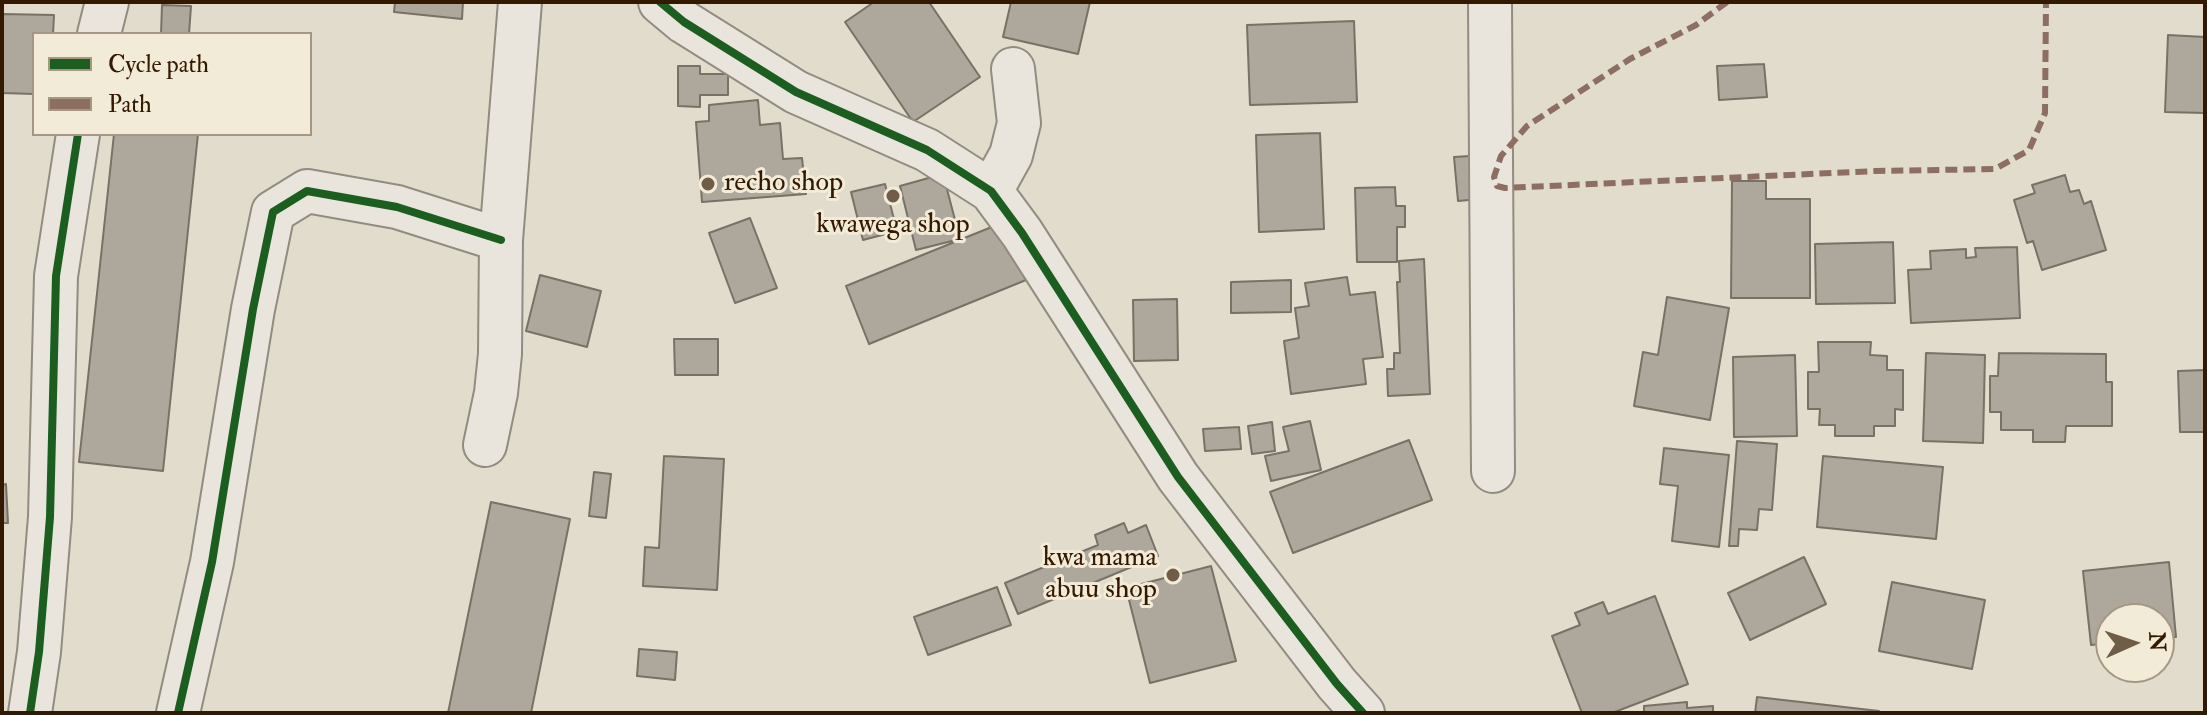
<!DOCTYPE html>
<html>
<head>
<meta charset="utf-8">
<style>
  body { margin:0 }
  #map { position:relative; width:2207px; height:715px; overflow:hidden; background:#e2dccc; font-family:"IM FELL Double Pica",serif }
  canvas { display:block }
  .frame { position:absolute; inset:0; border:4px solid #331900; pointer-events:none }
  .legend { position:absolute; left:32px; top:32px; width:280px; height:104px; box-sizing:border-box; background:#f2ebd8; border:2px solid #a69782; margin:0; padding:10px 14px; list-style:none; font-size:24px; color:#331900 }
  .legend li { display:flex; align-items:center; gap:16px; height:40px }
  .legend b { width:40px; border:2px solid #a69782 }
  .north { position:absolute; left:2095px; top:603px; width:80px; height:80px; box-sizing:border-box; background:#f2ebd8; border:2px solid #a69782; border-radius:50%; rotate:87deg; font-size:22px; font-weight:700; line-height:32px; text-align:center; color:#331900 }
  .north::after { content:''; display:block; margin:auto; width:28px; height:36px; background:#705d47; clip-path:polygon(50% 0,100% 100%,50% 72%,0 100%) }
</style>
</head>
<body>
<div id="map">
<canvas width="2207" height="715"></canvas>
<div class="frame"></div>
<ul class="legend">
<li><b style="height:10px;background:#1b5e20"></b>Cycle path</li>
<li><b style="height:10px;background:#8d6e63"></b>Path</li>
</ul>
<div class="north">N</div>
</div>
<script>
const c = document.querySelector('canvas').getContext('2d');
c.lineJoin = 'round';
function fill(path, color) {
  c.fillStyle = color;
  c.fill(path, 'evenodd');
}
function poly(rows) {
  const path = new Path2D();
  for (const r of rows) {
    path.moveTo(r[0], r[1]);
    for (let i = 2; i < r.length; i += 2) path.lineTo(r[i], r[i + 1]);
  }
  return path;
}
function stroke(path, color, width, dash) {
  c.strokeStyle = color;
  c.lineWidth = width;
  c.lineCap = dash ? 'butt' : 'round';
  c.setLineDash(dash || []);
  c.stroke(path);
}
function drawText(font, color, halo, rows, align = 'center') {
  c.font = font + ' "IM FELL Double Pica",serif';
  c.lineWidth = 6;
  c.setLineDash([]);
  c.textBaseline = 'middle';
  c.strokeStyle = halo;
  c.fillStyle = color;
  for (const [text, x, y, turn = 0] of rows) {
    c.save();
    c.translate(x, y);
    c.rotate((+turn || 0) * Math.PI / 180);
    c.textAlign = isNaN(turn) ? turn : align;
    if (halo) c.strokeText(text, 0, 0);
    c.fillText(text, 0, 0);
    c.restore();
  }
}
const building = poly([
  [395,2,463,2,462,19,394,12,395,2],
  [874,2,929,2,980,77,913,122,845,22,874,2],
  [1011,2,1090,2,1078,54,1003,37,1011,2],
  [162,5,191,6,189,34,161,34,162,5],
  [2,14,54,15,53,34,34,34,34,94,2,93,2,14],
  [1354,21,1357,102,1250,105,1247,25,1354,21],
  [2168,35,2205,37,2205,113,2165,112,2168,35],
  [1764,64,1767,97,1719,100,1717,66,1764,64],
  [678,66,700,66,700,74,728,74,728,95,700,95,700,107,678,106,678,66],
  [758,100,760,125,780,123,783,159,802,158,806,194,702,202,696,122,709,121,709,105,758,100],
  [1320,133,1324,229,1259,232,1256,135,1320,133],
  [114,134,198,134,163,471,79,462,114,134],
  [1486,155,1490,198,1458,201,1454,157,1486,155],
  [943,174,960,239,916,250,900,186,943,174],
  [2065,175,2070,192,2079,190,2084,204,2091,201,2106,250,2042,270,2033,241,2027,243,2014,200,2035,193,2032,185,2065,175],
  [1732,181,1766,181,1766,199,1810,199,1810,298,1731,298,1732,181],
  [885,184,897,231,863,240,851,192,885,184],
  [1395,187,1396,206,1405,206,1405,227,1397,227,1397,262,1357,262,1355,188,1395,187],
  [750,218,777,288,735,303,709,233,750,218],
  [1004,222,1026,280,869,344,846,286,1004,222],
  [1893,242,1895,303,1816,304,1815,244,1893,242],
  [2017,247,2020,318,1911,323,1908,270,1931,269,1930,251,1966,249,1966,258,1976,257,1975,248,2017,247],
  [1424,259,1430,394,1388,396,1387,369,1394,369,1394,353,1400,353,1397,282,1400,282,1399,261,1424,259],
  [540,275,601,291,587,347,526,331,540,275],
  [1347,277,1350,295,1375,292,1383,357,1363,359,1366,384,1291,394,1284,341,1299,338,1295,308,1309,306,1305,283,1347,277],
  [1291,280,1291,312,1231,313,1231,282,1291,280],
  [1667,297,1729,308,1710,420,1634,406,1643,352,1658,355,1667,297],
  [1177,299,1178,360,1134,361,1133,300,1177,299],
  [674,339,718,339,718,375,675,375,674,339],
  [1818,342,1871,342,1870,355,1887,356,1887,370,1903,370,1903,410,1895,409,1895,426,1874,426,1874,436,1835,436,1835,425,1819,425,1820,409,1808,409,1808,372,1819,372,1818,342],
  [1926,353,1985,355,1983,443,1923,441,1926,353],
  [1999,353,2106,354,2106,382,2112,382,2112,426,2066,426,2065,442,2033,442,2033,430,2001,430,2001,412,1990,412,1990,376,1998,376,1999,353],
  [1795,355,1797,436,1734,437,1733,357,1795,355],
  [2205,370,2205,432,2180,432,2178,371,2205,370],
  [1310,421,1321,470,1271,481,1265,456,1289,451,1283,427,1310,421],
  [1272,422,1275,451,1252,454,1248,426,1272,422],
  [1239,427,1241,449,1205,451,1203,429,1239,427],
  [1409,440,1432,500,1293,553,1270,492,1409,440],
  [1737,441,1777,444,1772,510,1759,509,1757,530,1739,529,1738,546,1729,546,1737,441],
  [1664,448,1729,455,1719,547,1672,541,1678,486,1660,484,1664,448],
  [664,456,724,459,717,590,643,586,645,547,659,548,664,456],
  [1823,456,1943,467,1936,539,1817,527,1823,456],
  [594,472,611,474,606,518,589,516,594,472],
  [6,484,8,523,2,523,2,485,6,484],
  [491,502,570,519,531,713,448,713,491,502],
  [1124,523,1128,533,1146,525,1158,556,1018,614,1005,583,1098,545,1095,535,1124,523],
  [1804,557,1826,604,1750,640,1728,593,1804,557],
  [2169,562,2176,637,2159,638,2159,619,2111,619,2111,643,2091,645,2083,571,2169,562],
  [1211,566,1236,661,1150,683,1126,588,1211,566],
  [1892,582,1985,600,1972,669,1879,651,1892,582],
  [997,587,1011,625,928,655,914,617,997,587],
  [1655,596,1688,684,1612,713,1582,713,1552,636,1580,625,1575,613,1603,602,1608,614,1655,596],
  [639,649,677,652,675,680,637,676,639,649],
  [1757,697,1879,711,1878,713,1755,713,1757,697],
  [1687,702,1687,708,1713,706,1713,713,1644,713,1644,706,1687,702]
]);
fill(building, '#aea89c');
stroke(building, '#787165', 2);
const minor = poly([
  [660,2,684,22,796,92,927,150,991,191,1022,233,1178,477,1337,684,1363,713],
  [1490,2,1493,471],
  [99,34,107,2],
  [991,191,1011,155,1019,123,1013,69],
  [485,445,496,393,500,354,501,240,520,2],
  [30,713,39,652,50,517,56,276,78,134],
  [178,713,212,562,253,309,273,212,307,191,397,207,501,240]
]);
stroke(minor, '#928c80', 46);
stroke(minor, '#e9e5dd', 42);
stroke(poly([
  [1727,2,1696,25,1630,59,1527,126,1501,156,1494,177,1497,186,1505,188,1876,171,1995,169,2029,150,2045,113,2046,2]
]), '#8d6e63', 6, [12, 6]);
stroke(poly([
  [660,2,684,22,796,92,927,150,991,191,1022,233,1178,477,1337,684,1363,713],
  [30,713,39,652,50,517,56,276,78,134],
  [178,713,212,562,253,309,273,212,307,191,397,207,501,240]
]), '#1b5e20', 8);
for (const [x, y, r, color] of [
  [708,184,8,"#705d47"],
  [893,196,8,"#705d47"],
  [1173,575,8,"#705d47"]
]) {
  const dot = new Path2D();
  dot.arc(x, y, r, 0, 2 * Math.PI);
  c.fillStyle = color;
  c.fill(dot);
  stroke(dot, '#f2ebd8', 3);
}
drawText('28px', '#331900', '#f2ebd8', [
  ["recho shop",724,184],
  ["kwawega shop",893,226,"center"],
  ["kwa mama",1157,559,"right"],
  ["abuu shop",1157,591,"right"]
], 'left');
</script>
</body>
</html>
